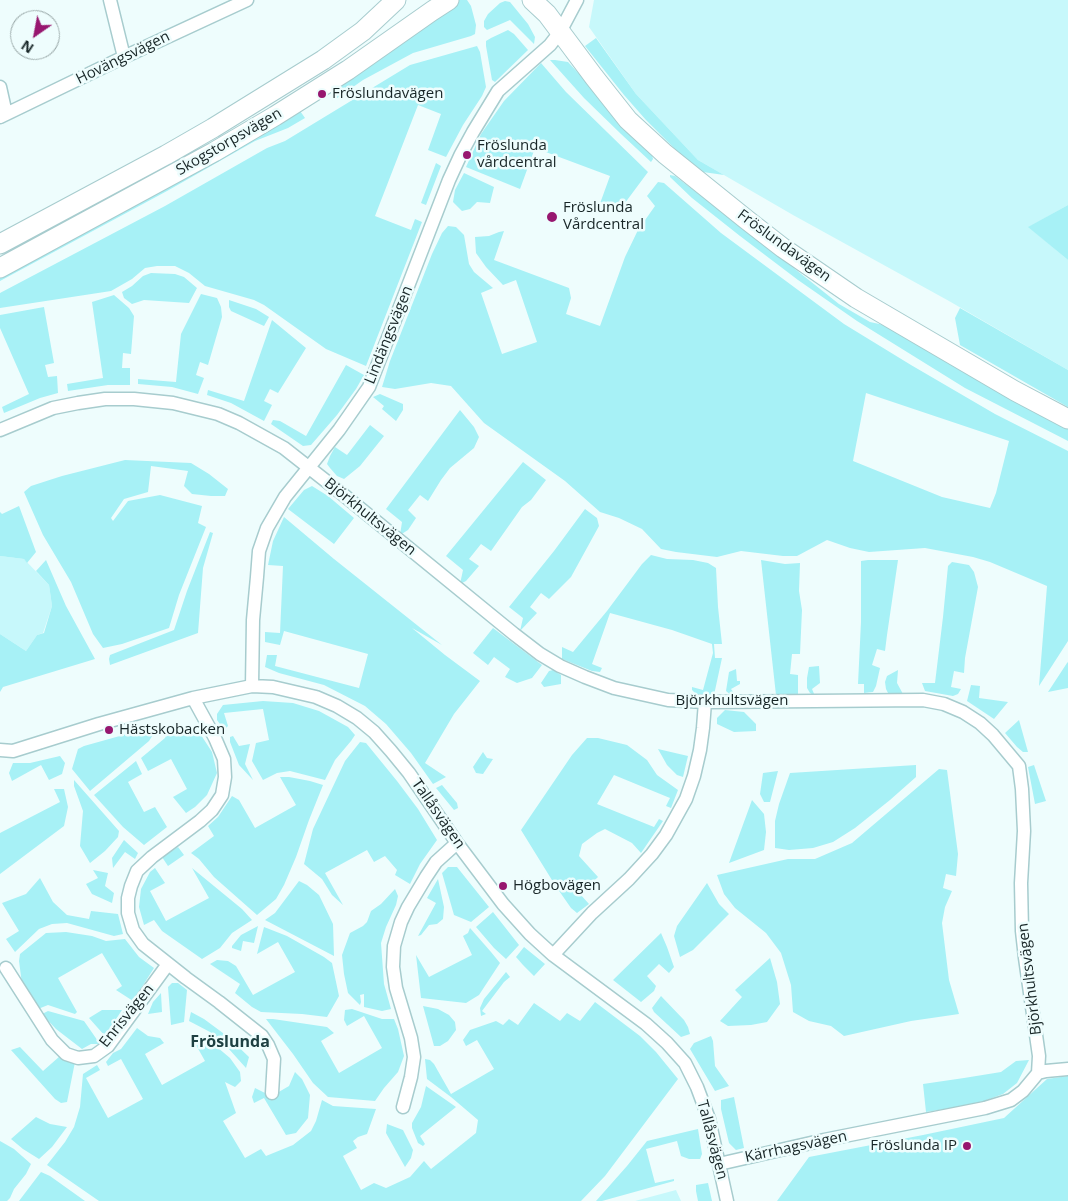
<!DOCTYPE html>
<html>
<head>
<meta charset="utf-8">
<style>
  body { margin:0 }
  #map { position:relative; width:1068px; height:1201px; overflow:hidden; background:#eefdfd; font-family:"Open Sans",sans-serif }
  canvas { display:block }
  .north { position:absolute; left:10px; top:10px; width:50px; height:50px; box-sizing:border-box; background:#eefdfd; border:1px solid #98a7a7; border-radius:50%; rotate:213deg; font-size:14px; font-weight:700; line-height:20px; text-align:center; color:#182627 }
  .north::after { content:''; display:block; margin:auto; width:18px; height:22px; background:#97176f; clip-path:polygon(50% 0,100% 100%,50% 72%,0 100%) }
</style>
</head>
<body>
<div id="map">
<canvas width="1068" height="1201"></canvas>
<div class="north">N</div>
</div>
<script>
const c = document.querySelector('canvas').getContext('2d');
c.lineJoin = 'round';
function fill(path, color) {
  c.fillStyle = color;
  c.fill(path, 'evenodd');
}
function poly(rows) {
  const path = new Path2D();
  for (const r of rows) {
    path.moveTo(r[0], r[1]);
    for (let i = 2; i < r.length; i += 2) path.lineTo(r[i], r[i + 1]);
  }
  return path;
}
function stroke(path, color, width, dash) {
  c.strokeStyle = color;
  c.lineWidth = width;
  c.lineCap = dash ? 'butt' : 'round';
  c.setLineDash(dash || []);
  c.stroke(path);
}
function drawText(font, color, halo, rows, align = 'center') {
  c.font = font + ' "Open Sans",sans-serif';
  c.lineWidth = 5;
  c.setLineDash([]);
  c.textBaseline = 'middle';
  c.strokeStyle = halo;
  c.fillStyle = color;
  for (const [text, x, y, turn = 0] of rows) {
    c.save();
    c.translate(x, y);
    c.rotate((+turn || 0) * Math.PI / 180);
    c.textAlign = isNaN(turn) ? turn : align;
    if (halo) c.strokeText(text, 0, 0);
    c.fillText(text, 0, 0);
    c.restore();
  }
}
fill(poly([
  [594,0,1068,0,1068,205,1029,227,1068,260,1068,370,949,301,793,215,698,160,636,94,589,27],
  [0,556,24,559,49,585,52,606,43,633,37,635,26,651,0,634],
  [676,1190,681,1201,635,1201]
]), '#c7f8fb');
fill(poly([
  [458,0,467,0,471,6,476,25,475,34,471,36,413,53,363,80,336,99,327,88],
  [505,1,510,2,528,24,535,37,534,44,510,20,487,30,484,27,484,21,488,14,500,3],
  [508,30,514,34,528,50,495,82,492,80,486,46,486,41,491,38],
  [596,38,636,94,698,160,724,175,703,172,676,150,646,120,624,95,585,46],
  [477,46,480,52,486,87,482,96,463,125,446,157,428,150,441,114,418,105,375,216,411,230,415,219,422,222,366,366,326,349,264,305,254,300,205,286,189,273,175,266,157,266,145,268,132,279,111,291,0,308,0,293,165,206,267,148,285,141,410,65],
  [550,60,555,60,568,62,582,77,614,117,652,155,653,159,651,162,621,134,584,98],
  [541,63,566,92,648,172,622,207,612,214,598,209,610,176,535,148,520,189,466,167,481,134,504,101],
  [298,108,305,118,288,128,255,141,167,191,0,281,0,277,43,255],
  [436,163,441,166,426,205,421,203],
  [464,173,494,187,490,203,477,202,470,209,462,211,453,202,455,190],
  [670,175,675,176,737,223,839,304,870,322,884,325,1068,428,1068,441,965,388,857,321,798,280,740,236,692,198,670,177],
  [658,182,664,183,721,233,844,324,911,365,995,414,1068,451,1068,641,1039,686,1047,586,990,562,973,557,925,548,869,552,850,548,827,540,797,556,783,556,741,551,717,557,676,552,661,549,642,529,619,518,600,512,565,481,484,423,451,386,431,383,395,389,382,387,390,361,432,254,442,233,448,226,456,227,464,235,469,264,474,272,493,288,481,293,502,354,537,342,516,280,503,285,486,267,476,253,475,237,489,236,499,232,504,231,494,260,569,288,571,298,566,314,600,326,625,257,638,230,655,206,647,196],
  [866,393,1009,441,996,493,990,508,942,497,853,461],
  [1068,205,1068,260,1028,227],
  [151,273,175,274,184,277,197,288,189,303,144,300,132,304,124,298,122,292,132,286,143,276],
  [201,294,217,298,221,307,222,317,208,365,200,362,196,375,204,378,198,394,172,387,138,384,138,379,176,382,181,334],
  [114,295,129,308,134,316,131,354,123,353,122,368,130,368,130,385,108,385,68,391,67,384,103,378,92,302],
  [229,300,256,309,269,317,264,326,231,311,229,307],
  [44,307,54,363,45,365,48,377,57,376,58,393,40,398,4,413,2,407,29,394,0,328,0,315],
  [960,308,1068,370,1068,407,960,345,955,318],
  [272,320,306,348,278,393,270,389,264,401,272,405,264,421,231,403,207,395,208,390,244,401],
  [346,365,364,375,356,389,337,415,311,445,303,446,271,424,273,420,280,421,306,436],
  [380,394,403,404,403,410,396,421,382,409,384,406,373,397],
  [460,410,474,427,479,437,474,448,450,468,441,480,428,501,420,495,408,510,416,518,408,530,400,535,402,522,386,509],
  [370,425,384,436,360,466,344,479,337,476,330,468,327,464,330,456,335,447,347,455],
  [125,460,191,463,209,474,228,489,225,496,211,496,192,494,184,486,188,471,151,466,148,492,124,499,111,518,113,521,128,501,160,495,202,506,198,523,206,527,179,595,169,628,122,644,103,648,93,634,71,582,43,535,24,492,31,486,62,476],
  [523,462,546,480,531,500,522,507,491,551,481,544,469,559,479,566,466,581,460,584,463,570,446,556],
  [312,486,328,496,354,518,334,544,288,509,304,490],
  [19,506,36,552,27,563,24,559,0,556,0,512,2,514],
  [585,509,597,518,599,526,571,577,549,599,541,593,530,607,537,613,520,631,523,618,509,607,554,551],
  [284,517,334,559,442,645,412,628,445,655,480,681,454,714,425,763,446,777,433,784,411,753,386,724,365,706,324,685,279,673,265,667,267,655,277,655,275,666,359,688,368,654,284,631,280,645,265,642,265,632,280,633,283,566,268,565,273,541],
  [210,532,213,533,203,568,198,633,110,665,109,659,110,655,174,630,187,591],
  [651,555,667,559,693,560,708,563,716,568,718,607,722,644,714,644,715,658,722,658,714,695,696,694,692,690,692,687,703,690,713,653,712,644,672,630,610,613,592,664,602,668,600,672,592,671,562,659,562,647,573,652,607,611,642,564],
  [46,560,66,606,95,659,3,687,0,692,0,634,26,651,37,635,44,633,52,606,49,585,36,571],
  [761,560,785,564,800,563,799,591,802,610,800,654,792,654,790,674,798,675,798,694,776,695],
  [868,560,898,560,887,635,885,651,877,649,872,665,880,668,876,686,873,692,864,693,864,684,858,684,861,622,861,561],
  [952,562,969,565,974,572,978,587,965,658,964,673,954,671,951,687,961,689,958,694,953,696,925,691,922,683,935,683,943,617,948,566],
  [493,628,542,665,532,678,517,683,505,677,510,669,494,657,488,665,473,653],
  [1068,662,1068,688,1048,692,1067,663],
  [819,666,820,683,812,689,815,696,810,693,807,688,807,678,809,667],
  [736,669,737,681,740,681,740,684,731,689,737,697,733,697,726,691,729,672],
  [553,670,561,675,561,684,544,687,541,683,549,671],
  [898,670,897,683,903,694,889,695,886,689,885,682,887,676],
  [971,685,980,686,979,698,1008,702,994,719,967,701],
  [263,701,293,703,319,711,348,727,355,735,351,741,335,760,325,780,290,771,277,773,263,780,252,761,256,743,269,740,263,709,224,713,228,726,224,730,217,720,217,714,223,705],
  [725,710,744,712,756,724,756,731,734,732,717,724,717,718],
  [1019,720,1028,752,1023,752,1017,747,1005,733],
  [171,724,177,724,190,728,201,735,212,752,217,773,207,795,195,807,186,813,173,797,187,789,171,759,148,771,141,758,165,738],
  [159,725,149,741,90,791,72,769,78,749,84,746],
  [233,736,239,746,250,744,245,764,253,780,239,765,230,742,230,737],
  [587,738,598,738,627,745,647,760,657,775,678,790,671,808,666,806,670,798,614,775,597,804,654,827,659,819,663,821,641,853,632,843,605,829,597,833,582,844,579,856,598,877,580,894,589,904,577,913,571,908,555,885,521,830,572,755],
  [360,742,366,743,397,781,418,809,437,840,420,864,410,884,395,875,397,870,385,856,374,862,367,850,325,873,343,905,332,895,322,879,304,864,313,829,345,761],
  [658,749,688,756,683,777,677,775,667,765],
  [483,752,487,758,493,759,483,774,476,773,473,767],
  [60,756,65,763,62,774,49,780,41,765,12,781,9,773,13,763,30,763],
  [136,761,142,774,128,782,144,812,155,807,167,827,144,845,123,827,94,795],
  [916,765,916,777,890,800,855,828,833,842,813,848,789,850,775,848,775,821,779,804,790,773],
  [1034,765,1046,801,1035,804,1028,767],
  [939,769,947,770,958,854,956,876,946,874,943,888,952,891,945,907,942,923,949,980,959,1014,911,1021,844,1036,831,1026,809,1021,793,1012,791,985,781,953,766,933,735,908,724,894,717,875,788,859,815,859,852,843],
  [778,771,770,802,764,802,760,794,763,773],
  [280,777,289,777,310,781,323,785,309,820,296,857,284,885,276,899,257,915,214,877,199,859,191,853,214,836,208,826,218,817,232,796,239,800,255,828,296,805],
  [74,780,119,831,118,837,105,851,90,863,80,846,83,811,74,786],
  [442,785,457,803,458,808,454,810,436,788],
  [54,789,64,789,68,807,64,826,0,874,0,833,60,802],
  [752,800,764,814,766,832,764,850,729,863],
  [124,840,138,853,135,859,125,852,113,868,112,858],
  [178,847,184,855,168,866,162,857],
  [448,867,457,867,489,907,471,922,454,915,442,873],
  [155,868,165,883,150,891,166,921,209,898,192,868,242,909,252,920,232,933,220,948,202,959,162,931,154,920,144,925,139,907,141,889,150,872],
  [93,870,108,873,105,886,114,893,112,903,92,894,86,884,98,878],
  [40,878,53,902,67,915,89,919,91,911,118,914,123,934,114,936,67,923,52,924,39,929,15,952,6,939,19,931,2,903,26,894],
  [438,879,444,907,443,919,437,924,429,925,421,935,418,936,436,903,427,898],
  [299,881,307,885,319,895,333,924,334,956,265,920,275,913],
  [707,883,719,904,729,914,693,950,680,957,674,936,677,926],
  [395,889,398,896,396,905,386,927,381,943,384,984,391,1009,382,1011,364,1007,364,994,360,995,361,1002,360,1005,348,993,344,974,342,955,350,933,363,926,367,922,371,911,381,904],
  [493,912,519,945,506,959,494,948,476,927],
  [258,926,254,943,243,941,241,951,232,948,232,946,241,935],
  [264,927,287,936,324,957,332,963,339,996,327,1017,302,1014,261,1012,252,1007,235,993,240,984,210,964,217,960,228,961,236,966,253,995,295,972,278,942,257,954],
  [470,928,491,952,500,963,479,995,466,1003,421,998,416,955,429,977,472,955,463,936,468,933],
  [66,932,92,936,106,941,125,939,139,957,154,968,133,1001,116,990,122,986,102,953,58,978,77,1012,75,1014,48,1005,38,1009,22,984,19,961,20,954,46,933],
  [661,933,667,947,674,967,669,973,659,964,647,976,656,986,654,991,641,1002,613,980],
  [524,947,545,964,534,976,523,965,516,957],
  [770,958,777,982,780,1004,767,1022,751,1025,728,1026,720,1021,742,997,735,990],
  [506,972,510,977,504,982,482,1011,486,1014,481,1016,480,1008,484,999],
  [172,983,178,983,187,990,184,1022,171,1025,168,987],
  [161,993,162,1012,148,1014,153,1002],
  [661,996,684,1020,688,1027,690,1034,681,1037,654,1012,652,1008],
  [595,1002,640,1036,656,1052,678,1079,605,1176,581,1201,99,1201,47,1165,65,1142,74,1127,80,1107,83,1074,97,1065,100,1070,86,1078,108,1118,143,1099,121,1059,108,1066,106,1062,113,1053,121,1049,137,1028,148,1036,160,1038,164,1043,145,1054,162,1085,205,1061,196,1045,211,1042,230,1058,240,1072,241,1081,235,1087,225,1082,236,1113,223,1121,245,1158,261,1149,266,1156,293,1145,311,1131,316,1121,322,1100,333,1106,376,1109,367,1134,358,1137,353,1141,357,1148,343,1156,361,1190,374,1183,386,1188,410,1177,424,1161,431,1169,476,1133,478,1120,451,1097,427,1079,425,1059,430,1060,434,1064,451,1094,494,1069,477,1040,466,1046,463,1040,470,1030,496,1021,503,1025,509,1019,518,1025,534,1003,560,1021,567,1013,580,1021],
  [423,1006,438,1009,449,1015,455,1022,456,1030,448,1041,440,1046,434,1046],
  [352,1009,382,1019,394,1019,398,1029,404,1056,398,1072,384,1088,375,1101,328,1097,313,1083,293,1054,266,1019,273,1019,327,1027,334,1033,321,1041,339,1073,382,1048,364,1016,347,1026,344,1020,345,1010],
  [102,1010,122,1010,105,1036,89,1018],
  [48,1011,84,1021,100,1044,91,1044,82,1049,56,1029,42,1014],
  [191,1012,204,1019,227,1036,249,1057,246,1068,228,1048,210,1032,189,1021],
  [711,1036,713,1041,715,1066,729,1086,715,1091,690,1049,694,1043],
  [20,1047,43,1071,60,1056,75,1062,67,1102,61,1103,55,1099,11,1050],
  [1029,1060,1017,1083,1003,1094,984,1101,952,1108,926,1112,923,1084,964,1078,1001,1072,1016,1061],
  [295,1072,302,1079,310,1095,308,1118,296,1133,286,1135,264,1098,254,1103,252,1097,255,1088,265,1093,277,1093,289,1086],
  [1068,1076,1068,1201,777,1201,809,1157,923,1135,1004,1118,1047,1079],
  [426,1086,456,1107,420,1136,425,1144,423,1146,418,1143,412,1128,412,1123,421,1107],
  [734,1097,744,1148,736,1150,729,1143,721,1109,721,1100],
  [36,1117,50,1124,67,1127,52,1147,39,1159,23,1149,11,1139],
  [387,1124,403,1130,413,1150,411,1158,405,1167,386,1133],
  [698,1129,702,1154,700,1159,689,1159,681,1156,677,1141,646,1149,655,1183,674,1179,674,1181,602,1201,596,1201,627,1166,647,1141],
  [0,1141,14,1149,31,1164,26,1174,14,1189,10,1198,7,1201,0,1201],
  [41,1172,50,1176,85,1201,19,1201],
  [708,1183,712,1201,698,1201,696,1191,696,1185]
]), '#a7f1f6');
const street = poly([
  [110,0,124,57],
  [0,87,6,114],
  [0,117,124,57,247,0],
  [0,430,53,408,78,403,105,399,134,399,173,403,218,414,239,423,284,448,340,492,514,634,540,654,560,666,585,677,614,688,668,700,705,702,923,700,944,704,963,712,980,723,993,735,1019,766,1022,789,1024,831,1021,883,1022,931,1025,958,1039,1056,1038,1073],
  [252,686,253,620,257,577,259,551,267,528,285,497,339,430,369,387,449,180,461,154,473,132,498,91,550,45,560,32,577,0],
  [193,698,215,738,224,759,225,777,222,795,212,810,200,821,152,857,137,871,131,886,128,898,128,913,133,930,143,944,186,978,219,1002,262,1036,268,1045,274,1059,272,1093],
  [0,750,13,751,99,724,193,698,252,686,273,687,316,697,337,706,357,718,374,732,391,751,409,773,457,843,503,904,530,934,553,955,646,1024,667,1043,685,1063,697,1087,709,1119,727,1201],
  [553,955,592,913,629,879,652,854,666,835,686,799,694,776,700,750,703,728,705,702],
  [6,968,52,1040,66,1054,78,1058,94,1056,108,1046,168,964],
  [403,1107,411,1077,414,1057,411,1038,396,988,393,967,394,946,401,922,408,907,426,877,436,862,457,843],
  [719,1164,824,1140,985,1108,1011,1100,1023,1091,1038,1073,1046,1071,1068,1069]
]);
const secondary = poly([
  [532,0,547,14,594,77,628,120,665,154,747,220,783,248,856,298,1015,391,1068,419],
  [0,244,166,155,213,128,323,60,363,31,396,0],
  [0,268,214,152,275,116,348,70,432,11,449,0]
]);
stroke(street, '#a7ccce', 15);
stroke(secondary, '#a7ccce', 21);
stroke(street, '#fff', 12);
stroke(secondary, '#fff', 19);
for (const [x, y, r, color] of [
  [322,94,5,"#97176f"],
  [467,155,5,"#97176f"],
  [552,217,6,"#97176f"],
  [109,730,5,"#97176f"],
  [503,886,5,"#97176f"],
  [967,1146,5,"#97176f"]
]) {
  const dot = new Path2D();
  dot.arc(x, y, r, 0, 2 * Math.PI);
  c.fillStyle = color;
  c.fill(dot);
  stroke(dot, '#eefdfd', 2);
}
drawText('15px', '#182627', '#eefdfd', [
  ["Hovängsvägen",123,58,-26],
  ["Skogstorpsvägen",229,142,-30],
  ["Fröslundavägen",784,246,36],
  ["Lindängsvägen",389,335,-68],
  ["Björkhultsvägen",370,517,39],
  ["Björkhultsvägen",732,701],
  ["Tallåsvägen",438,814,55],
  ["Björkhultsvägen",1030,979,-97],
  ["Enrisvägen",127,1016,-51],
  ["Tallåsvägen",712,1140,75],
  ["Kärrhagsvägen",796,1147,-12]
]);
drawText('15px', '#182627', '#eefdfd', [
  ["Fröslundavägen",332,94],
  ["Fröslunda",477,146],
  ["vårdcentral",477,163],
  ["Fröslunda",563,208],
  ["Vårdcentral",563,225],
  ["Hästskobacken",119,730],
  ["Högbovägen",513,886],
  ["Fröslunda IP",957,1146,"right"]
], 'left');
drawText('bold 16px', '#1e4042', '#eefdfd', [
  ["Fröslunda",230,1042]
]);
</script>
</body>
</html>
